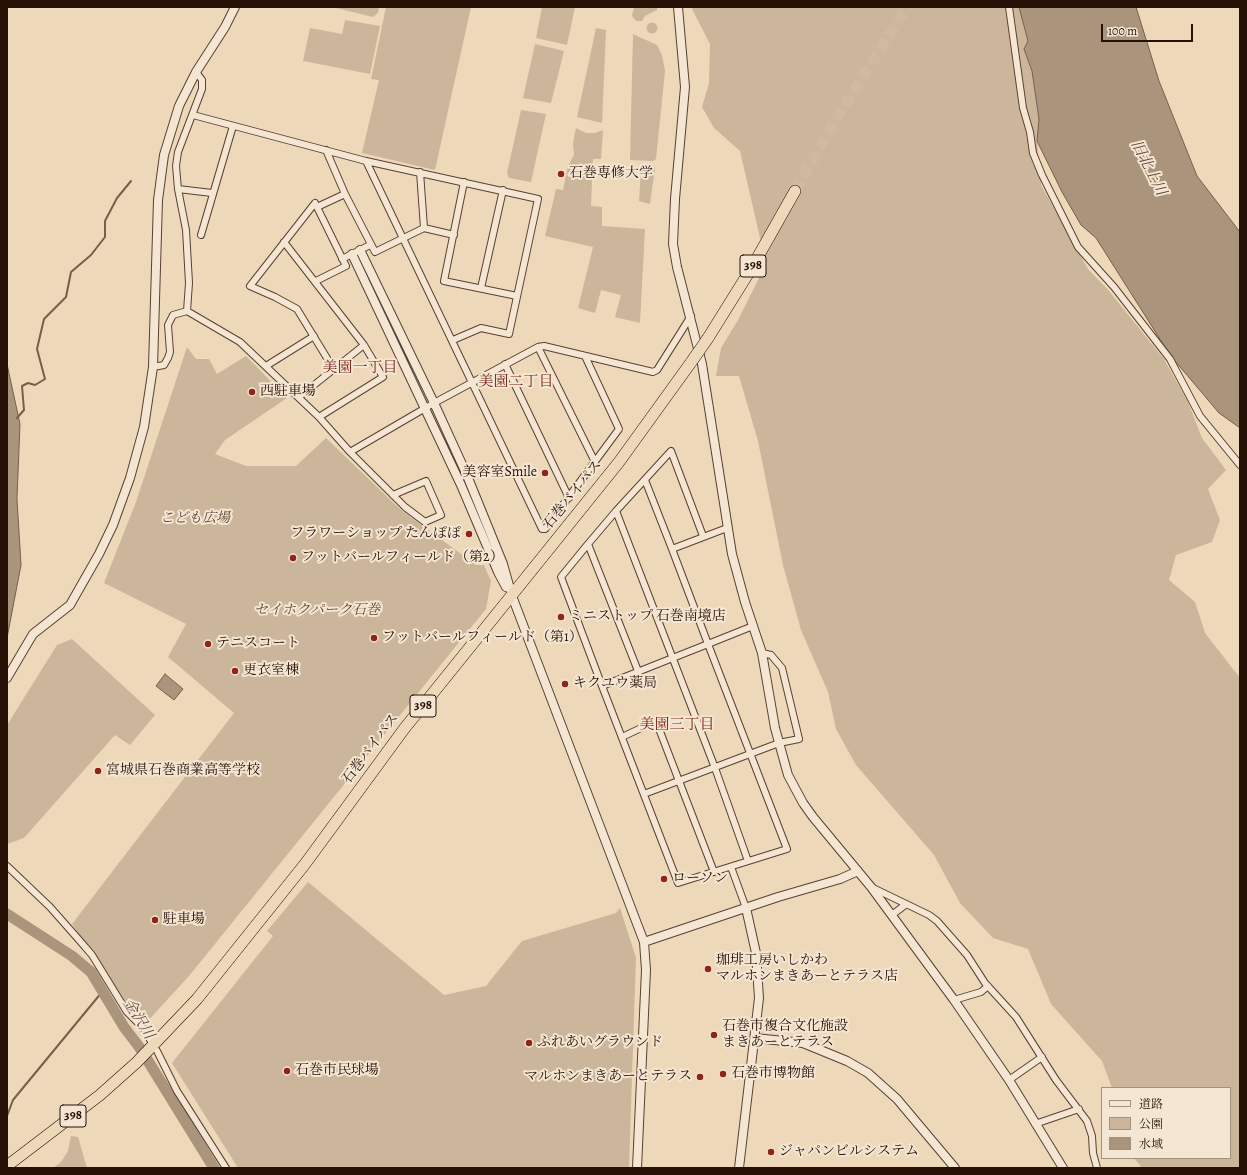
<!DOCTYPE html>
<html>
<head>
<meta charset="utf-8">
<style>
  body { margin:0 }
  #map { position:relative; width:1247px; height:1175px; overflow:hidden; background:#eed8ba; font-family:Alegreya,"Noto Serif JP",serif }
  canvas { display:block }
  .frame { position:absolute; inset:0; border:8px solid #260f05; pointer-events:none }
  .legend { position:absolute; left:1101px; top:1087px; width:130px; height:72px; box-sizing:border-box; background:#f4e6d2; border:1px solid #a29080; margin:0; padding:5px 7px; list-style:none; font-size:12px; color:#260f05 }
  .legend li { display:flex; align-items:center; gap:8px; height:20px }
  .legend b { width:20px; border:1px solid #a29080 }
  .scale { position:absolute; left:1101px; top:24px; width:92px; height:18px; box-sizing:border-box; border:2px solid #260f05; border-top:0; padding-left:5px; font-size:12px; line-height:14px; white-space:nowrap; color:#260f05; -webkit-text-stroke:3px #f4e6d2; paint-order:stroke }
</style>
</head>
<body>
<div id="map">
<canvas width="1247" height="1175"></canvas>
<div class="frame"></div>
<ul class="legend">
<li><b style="height:5px;background:#f4e6d2"></b>道路</li>
<li><b style="height:11px;background:#ccb69b"></b>公園</li>
<li><b style="height:11px;background:#aa947c"></b>水域</li>
</ul>
<div class="scale">100 m</div>
</div>
<script>
const c = document.querySelector('canvas').getContext('2d');
c.lineJoin = 'round';
function fill(path, color) {
  c.fillStyle = color;
  c.fill(path, 'evenodd');
}
function poly(rows) {
  const path = new Path2D();
  for (const r of rows) {
    if (r.length === 3) {
      path.moveTo(r[0] + r[2], r[1]);
      path.arc(r[0], r[1], r[2], 0, 2 * Math.PI);
      continue;
    }
    path.moveTo(r[0], r[1]);
    for (let i = 2; i < r.length; i += 2) path.lineTo(r[i], r[i + 1]);
  }
  return path;
}
function stroke(path, color, width, dash) {
  c.strokeStyle = color;
  c.lineWidth = width;
  c.lineCap = dash ? 'butt' : 'round';
  c.setLineDash(dash || []);
  c.stroke(path);
}
function drawText(font, color, halo, rows, align = 'center') {
  c.font = font + ' Alegreya,"Noto Serif JP",serif';
  c.lineWidth = 4;
  c.setLineDash([]);
  c.textBaseline = 'middle';
  c.strokeStyle = halo;
  c.fillStyle = color;
  for (const [text, x, y, turn = 0] of rows) {
    c.save();
    c.translate(x, y);
    c.rotate((+turn || 0) * Math.PI / 180);
    c.textAlign = isNaN(turn) ? turn : align;
    if (halo) c.strokeText(text, 0, 0);
    c.fillText(text, 0, 0);
    c.restore();
  }
}
fill(poly([
  [332,7,379,7,378,13,373,17],
  [386,7,471,7,435,170,362,153,379,80,371,79],
  [542,7,579,7,575,7,567,45,536,38],
  [634,7,657,7,657,10,645,16,642,21,636,21,632,16],
  [691,7,1019,7,1028,41,1024,49,1032,71,1039,119,1037,141,1041,185,1088,269,1109,291,1164,359,1188,402,1202,438,1226,470,1208,489,1220,520,1212,542,1176,555,1169,580,1195,602,1205,633,1240,678,1240,1168,1142,1168,1134,1158,1230,1158,1230,1088,1112,1088,1102,1061,1051,1004,1028,949,993,938,960,903,934,855,856,765,836,729,828,692,801,630,783,565,758,441,739,376,716,376,721,348,738,320,766,264,740,151,714,128,702,107,709,83,710,44],
  [345,20,380,26,370,74,303,61,310,28,342,34],
  [652,28,5.5],
  [596,28,606,30,602,123,577,117],
  [633,34,657,45,662,55,665,71,656,159,653,161,630,160],
  [535,44,564,51,551,103,523,98],
  [521,110,546,114,531,182,509,178,507,173],
  [576,128,586,133,595,133,603,130,601,159,593,159,591,206,602,207,602,226,645,229,640,323,615,317,621,295,601,290,595,313,578,308,593,247,545,236,556,189,563,190,568,166,574,155,573,143],
  [643,165,652,165,655,168,650,204,639,201,641,167],
  [187,347,196,359,209,359,217,374,246,356,287,398,225,440,215,454,246,466,296,466,326,438,400,509,476,565,484,565,491,581,486,609,189,976,145,1024,131,1010,72,924,234,713,168,657,186,624,104,583,136,502],
  [72,639,155,715,130,745,115,735,24,838,7,844,7,725,57,645],
  [308,882,444,995,486,986,522,941,616,913,620,908,636,958,629,1168,238,1168,172,1063,273,936,267,931],
  [71,1136,78,1137,87,1168,53,1168,61,1162,68,1151]
]), '#ccb69b');
const water = poly([
  [1019,7,1136,7,1159,81,1197,176,1240,232,1240,428,1219,413,1170,355,1096,238,1081,225,1062,192,1037,141,1039,119,1032,71,1024,49,1028,41,1019,7],
  [7,364,20,424,17,499,21,565,7,638,7,364],
  [165,674,183,689,174,700,156,686,165,674]
]);
fill(water, '#aa947c');
stroke(water, '#755f4c', 1);
stroke(poly([
  [17,418,24,410,22,386,28,383,35,385,45,379,37,349,44,319,66,297,71,272,91,255,105,237,105,221,117,198,131,181],
  [7,1116,13,1100,102,992]
]), '#755f4c', 2);
stroke(poly([
  [7,914,72,956,91,972,124,1027,140,1048,214,1168]
]), '#aa947c', 11);
stroke(poly([
  [795,191,831,127,907,7]
]), '#d0ba9f', 11, [11, 5.5]);
const minor = poly([
  [1009,7,1023,108,1030,132,1033,153,1042,175,1078,247,1114,287,1170,359,1200,416,1240,465],
  [193,115,366,161,538,199,509,334,481,328,453,340],
  [326,150,345,194,375,252,424,228,420,172],
  [366,161,542,529,545,529,619,429,585,356],
  [464,182,444,281,517,296],
  [178,189,212,193],
  [317,207,345,194],
  [424,228,454,235],
  [201,235,233,126],
  [284,242,364,345,383,377,319,417],
  [342,259,370,245],
  [316,281,346,266,315,203,250,286,275,297,297,309,333,368],
  [481,288,503,190],
  [187,311,240,342,319,417,350,452,434,403,538,347,544,346,653,372,657,370,691,316],
  [538,347,595,462],
  [505,364,569,498],
  [266,366,314,336],
  [153,367,164,365,168,358,170,352,168,325,173,315,187,311,189,283,186,230,178,189,176,166,178,152,202,89,202,80,196,72],
  [299,397,364,345],
  [350,452,405,507,425,522,441,515,426,481,393,495],
  [645,480,672,549],
  [616,511,588,544,638,671],
  [727,528,672,549,708,644,787,849,678,883,602,686,708,644,753,626],
  [703,536,671,451,616,511,715,768,748,861],
  [588,544,561,577,602,686],
  [622,737,656,721,714,872],
  [644,794,779,743,799,739,782,668,771,655,762,653],
  [7,866,50,907,80,941,92,955,127,1012,145,1030,153,1045],
  [731,867,746,908],
  [871,887,929,915,937,921,967,955,985,983,1016,1017,1056,1080,1087,1121,1092,1136,1093,1153,1097,1168],
  [892,915,905,905],
  [954,1000,981,992,988,986],
  [157,1051,177,1091,226,1168],
  [1009,1080,1042,1057],
  [1035,1124,1079,1109]
]);
const tertiary = poly([
  [678,7,685,87,675,199,673,244,677,267,702,364,732,554,745,602,762,653,775,728,788,775,803,803,813,817,871,887,954,1000,1009,1080,1063,1168],
  [360,250,434,403,466,473,503,564,512,596,644,942,646,970,637,1168],
  [352,254,461,485,498,572,506,587],
  [7,678,33,634,70,605,99,554,113,525,130,478,144,427,153,367,158,200,164,155,179,106,196,72,225,27,235,7],
  [644,942,778,897,840,879,858,871],
  [755,1038,803,1043,847,1061,868,1073,897,1099,955,1168],
  [739,1168,759,998,756,953,746,908]
]);
const trunk = poly([
  [708,338,751,269,795,191],
  [7,1166,100,1095,137,1062,197,999,305,864,404,729,619,462,692,361]
]);
stroke(minor, '#584132', 8);
stroke(tertiary, '#584132', 10);
stroke(trunk, '#260f05', 12);
stroke(minor, '#f4e6d2', 6);
stroke(tertiary, '#f4e6d2', 8);
stroke(trunk, '#eed8ba', 11);
const trunkBridge = poly([
  [692,361,708,338]
]);
stroke(trunkBridge, '#260f05', 12, []);
stroke(trunkBridge, '#eed8ba', 11);
for (const [x, y, r, color] of [
  [561,174,4,"#8f2418"],
  [252,392,4,"#8f2418"],
  [545,473,4,"#8f2418"],
  [469,534,4,"#8f2418"],
  [293,558,4,"#8f2418"],
  [561,617,4,"#8f2418"],
  [374,638,4,"#8f2418"],
  [208,644,4,"#8f2418"],
  [235,671,4,"#8f2418"],
  [565,684,4,"#8f2418"],
  [98,771,4,"#8f2418"],
  [664,879,4,"#8f2418"],
  [155,920,4,"#8f2418"],
  [708,969,4,"#8f2418"],
  [714,1035,4,"#8f2418"],
  [529,1043,4,"#8f2418"],
  [287,1071,4,"#8f2418"],
  [723,1074,4,"#8f2418"],
  [700,1077,4,"#8f2418"],
  [771,1152,4,"#8f2418"]
]) {
  const dot = new Path2D();
  dot.arc(x, y, r, 0, 2 * Math.PI);
  c.fillStyle = color;
  c.fill(dot);
  stroke(dot, '#f4e6d2', 1.5);
}
for (const [x, y, w] of [
  [753,266,26],
  [423,706,26],
  [73,1116,26]
]) {
  const box = new Path2D();
  box.roundRect(x - w / 2, y - 11, w, 22, 3);
  c.fillStyle = '#f4e6d2';
  c.fill(box);
  stroke(box, '#260f05', 1);
}
drawText('bold 13px', '#260f05', null, [
  ["398",753,266],
  ["398",423,706],
  ["398",73,1116]
]);
drawText('14px', '#260f05', '#f4e6d2', [
  ["石巻専修大学",569,174],
  ["西駐車場",260,392],
  ["美容室Smile",537,473,"right"],
  ["フラワーショップ たんぽぽ",461,534,"right"],
  ["フットバールフィールド（第2）",301,558],
  ["ミニストップ 石巻南境店",569,617],
  ["フットバールフィールド（第1）",382,638],
  ["テニスコート",216,644],
  ["更衣室棟",243,671],
  ["キクユウ薬局",573,684],
  ["宮城県石巻商業高等学校",106,771],
  ["ローソン",672,879],
  ["駐車場",163,920],
  ["珈琲工房いしかわ",716,961],
  ["マルホンまきあーとテラス店",716,977],
  ["石巻市複合文化施設",722,1027],
  ["まきあーとテラス",722,1043],
  ["ふれあいグラウンド",537,1043],
  ["石巻市民球場",295,1071],
  ["石巻市博物館",731,1074],
  ["マルホンまきあーとテラス",692,1077,"right"],
  ["ジャパンビルシステム",779,1152]
], 'left');
drawText('14px', '#260f05', '#f4e6d2', [
  ["石巻バイパス",573,495,-51],
  ["石巻バイパス",371,749,-53]
]);
drawText('italic 14px', '#60493a', '#f4e6d2', [
  ["こども広場",195,519],
  ["セイホクパーク石巻",317,611]
]);
drawText('italic 15px', '#614b3b', '#f4e6d2', [
  ["旧北上川",1148,168,63],
  ["金沢川",138,1019,58]
]);
drawText('15px', '#7a1f14', '#f4e6d2', [
  ["美園一丁目",360,368],
  ["美園二丁目",516,382],
  ["美園三丁目",677,725]
]);
</script>
</body>
</html>
